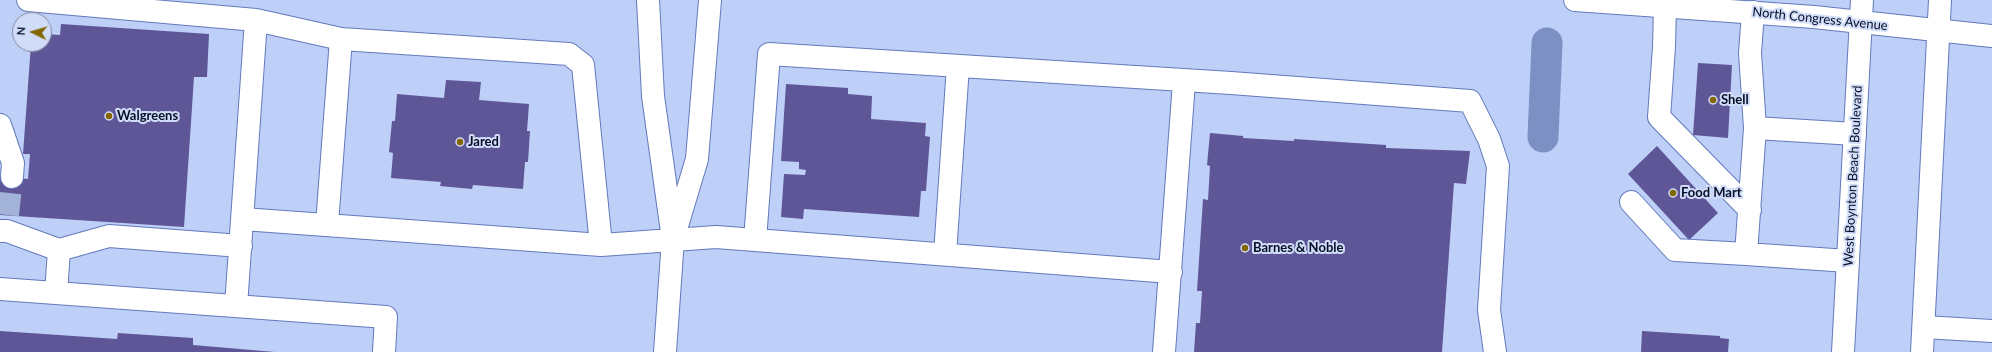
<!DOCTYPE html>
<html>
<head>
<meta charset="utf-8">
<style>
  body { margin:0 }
  #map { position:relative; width:1992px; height:352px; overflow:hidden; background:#becff8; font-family:Lato,sans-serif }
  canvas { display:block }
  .north { position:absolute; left:12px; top:12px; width:40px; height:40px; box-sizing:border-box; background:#d0dcf8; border:1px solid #808aa4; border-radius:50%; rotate:275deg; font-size:11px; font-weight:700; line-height:16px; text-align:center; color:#070f27 }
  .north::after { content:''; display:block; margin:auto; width:14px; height:18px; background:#846600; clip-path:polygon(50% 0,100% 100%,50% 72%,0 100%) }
</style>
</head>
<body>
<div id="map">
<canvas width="1992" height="352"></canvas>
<div class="north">N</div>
</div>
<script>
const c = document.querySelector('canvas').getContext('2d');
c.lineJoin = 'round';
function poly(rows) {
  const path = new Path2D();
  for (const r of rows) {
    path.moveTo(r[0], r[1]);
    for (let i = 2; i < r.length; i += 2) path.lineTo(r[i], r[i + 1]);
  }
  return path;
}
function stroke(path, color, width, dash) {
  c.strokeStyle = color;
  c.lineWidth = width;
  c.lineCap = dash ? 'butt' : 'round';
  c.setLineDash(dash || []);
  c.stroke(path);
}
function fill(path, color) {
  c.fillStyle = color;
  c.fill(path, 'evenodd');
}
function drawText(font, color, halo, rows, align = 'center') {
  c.font = font + ' Lato,sans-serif';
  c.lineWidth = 4;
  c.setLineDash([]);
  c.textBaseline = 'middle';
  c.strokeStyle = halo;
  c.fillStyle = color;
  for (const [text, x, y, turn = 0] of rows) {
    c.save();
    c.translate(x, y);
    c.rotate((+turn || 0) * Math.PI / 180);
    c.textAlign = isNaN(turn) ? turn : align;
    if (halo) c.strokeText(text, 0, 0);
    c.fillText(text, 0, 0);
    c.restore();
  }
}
stroke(poly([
  [1543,137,1547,43]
]), '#7c90c4', 31);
fill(poly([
  [61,24,209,34,207,77,194,77,184,227,0,215,0,176,28,179,30,154,23,154,31,44,44,44,44,34,60,35],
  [1698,63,1732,65,1728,138,1693,135],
  [446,80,481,82,479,100,529,104,527,131,530,131,528,162,525,162,523,189,473,185,472,189,440,186,441,182,391,178,393,153,389,152,392,121,395,121,397,94,444,98],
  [786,84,848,88,848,94,872,96,871,119,926,123,925,136,930,137,926,191,921,191,919,217,804,209,803,219,781,217,784,174,805,175,806,170,799,169,799,162,781,161],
  [1210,133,1243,136,1243,138,1294,141,1294,139,1386,145,1386,148,1470,151,1466,184,1454,183,1442,352,1194,352,1196,323,1200,323,1202,291,1197,291,1203,199,1208,200,1210,166,1207,165],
  [1657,146,1718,213,1689,240,1628,174],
  [0,331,117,339,118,333,193,338,193,345,275,352,0,352],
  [1642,331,1720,336,1720,338,1729,339,1728,352,1641,352]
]), '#5f5697');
stroke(poly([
  [8,215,12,177]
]), '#a3b2d9', 22, [22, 11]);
const minor = poly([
  [28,0,256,20],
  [648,0,653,96,672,232],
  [1665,6,1664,47,1659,117,1750,210],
  [1753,12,1750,53,1755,128],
  [0,125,13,163,12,177],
  [1631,202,1675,250,1746,254],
  [243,219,601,245,716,237,1171,272],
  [327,224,341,39],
  [0,231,7,231,59,250,109,236,241,246],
  [755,240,769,54,1231,83,1470,101,1489,139,1498,166,1489,310,1495,352],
  [945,254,958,66],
  [1848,261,1746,254,1755,128,1855,134],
  [0,289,386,317,384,352],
  [56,293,59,250],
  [236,306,256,20,341,39,569,54,583,65,601,245],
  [1924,327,1992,331],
  [665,352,673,239,697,159,710,0],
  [1164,352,1184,82]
]);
const major = poly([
  [1575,0,1814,17,1992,36],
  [1843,352,1862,0],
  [1922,352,1940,0]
]);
stroke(minor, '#637aba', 24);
stroke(major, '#637aba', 24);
stroke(minor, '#fff', 22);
stroke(major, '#fff', 22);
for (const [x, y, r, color] of [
  [1713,100,4,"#846600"],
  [109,116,4,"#846600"],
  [460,142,4,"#846600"],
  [1673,193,4,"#846600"],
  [1245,248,4,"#846600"]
]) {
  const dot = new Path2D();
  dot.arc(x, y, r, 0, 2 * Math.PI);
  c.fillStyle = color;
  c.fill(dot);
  stroke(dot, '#d0dcf8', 1.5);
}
drawText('13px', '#070f27', '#d0dcf8', [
  ["North Congress Avenue",1820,19,6],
  ["West Boynton Beach Boulevard",1853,176,-87]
]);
drawText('bold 13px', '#070f27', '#d0dcf8', [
  ["Shell",1721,100],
  ["Walgreens",117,116],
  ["Jared",468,142],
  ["Food Mart",1681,193],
  ["Barnes & Noble",1253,248]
], 'left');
</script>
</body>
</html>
